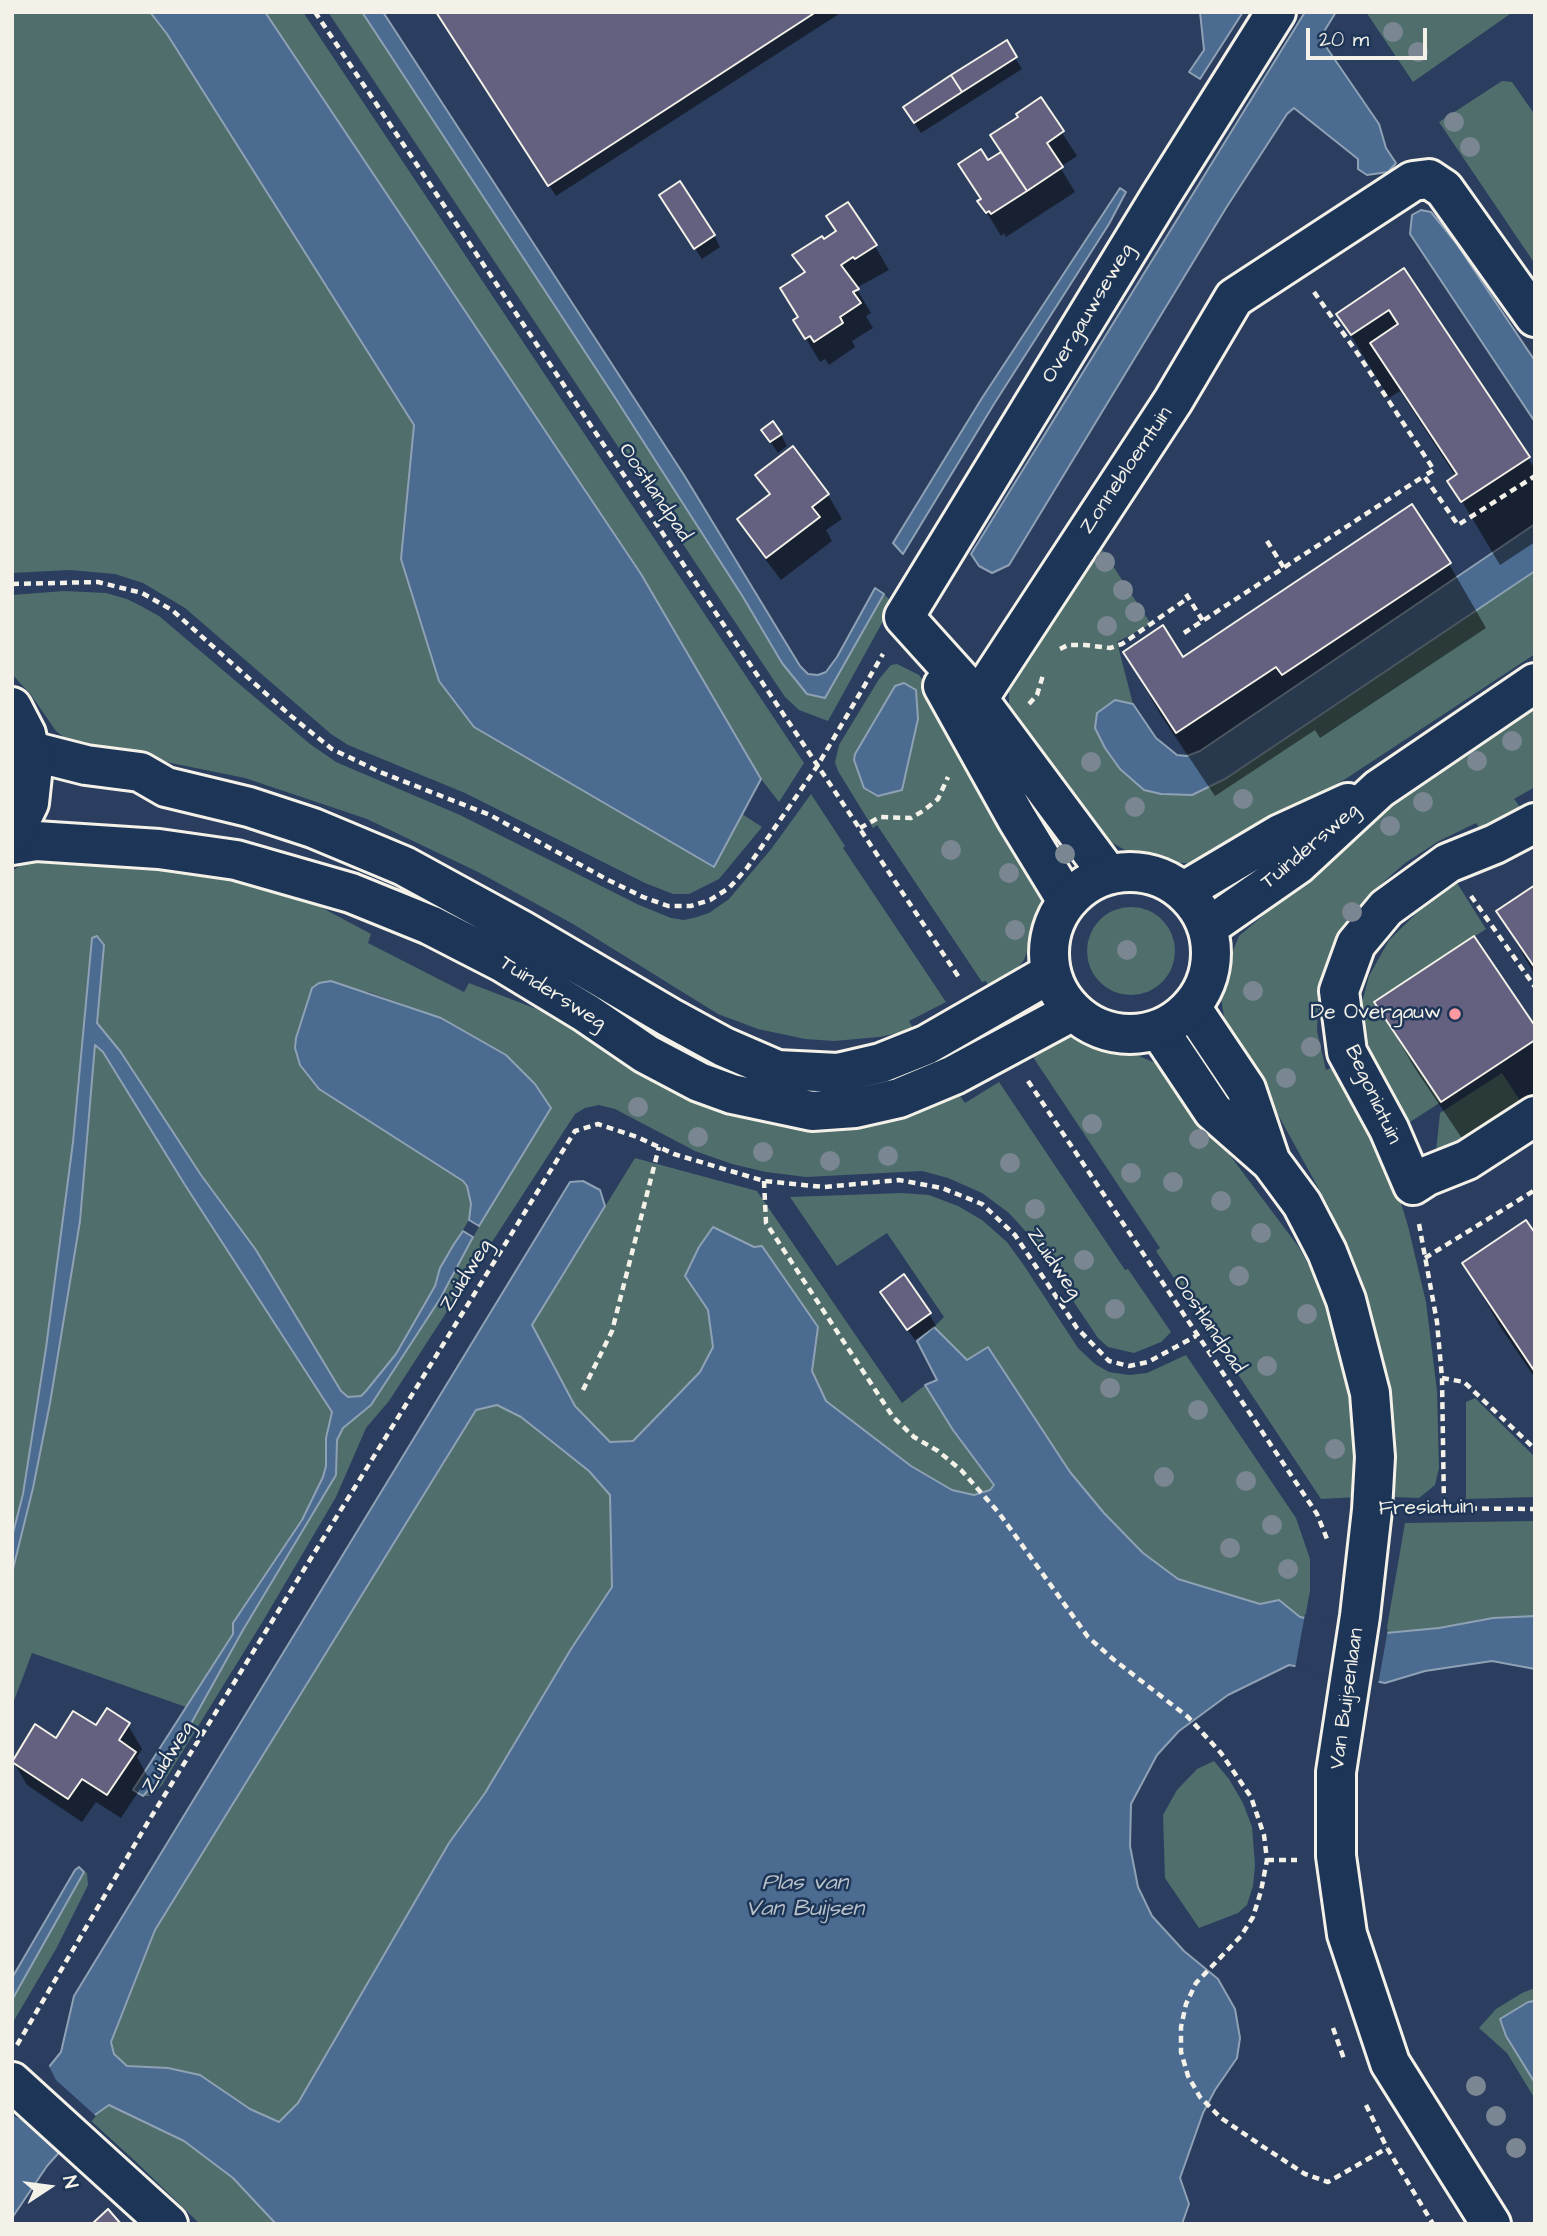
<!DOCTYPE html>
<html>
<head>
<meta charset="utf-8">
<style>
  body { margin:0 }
  #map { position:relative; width:1547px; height:2236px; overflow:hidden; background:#2b3e5f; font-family:"Architects Daughter",sans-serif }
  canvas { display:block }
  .frame { position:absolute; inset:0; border:14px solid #f4f1e8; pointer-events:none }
  .north { position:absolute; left:14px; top:2152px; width:70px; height:70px; -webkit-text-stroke:5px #1d3557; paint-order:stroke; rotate:77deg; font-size:19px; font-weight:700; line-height:28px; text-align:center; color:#f4f1e8 }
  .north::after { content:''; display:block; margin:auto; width:24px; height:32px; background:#f4f1e8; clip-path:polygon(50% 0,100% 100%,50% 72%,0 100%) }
  .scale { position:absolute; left:1306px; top:28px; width:121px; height:32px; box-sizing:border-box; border:4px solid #f4f1e8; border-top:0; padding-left:9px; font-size:21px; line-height:24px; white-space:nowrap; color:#f4f1e8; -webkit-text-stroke:5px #1d3557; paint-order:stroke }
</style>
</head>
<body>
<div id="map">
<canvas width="1547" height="2236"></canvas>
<div class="frame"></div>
<div class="north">N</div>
<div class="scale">20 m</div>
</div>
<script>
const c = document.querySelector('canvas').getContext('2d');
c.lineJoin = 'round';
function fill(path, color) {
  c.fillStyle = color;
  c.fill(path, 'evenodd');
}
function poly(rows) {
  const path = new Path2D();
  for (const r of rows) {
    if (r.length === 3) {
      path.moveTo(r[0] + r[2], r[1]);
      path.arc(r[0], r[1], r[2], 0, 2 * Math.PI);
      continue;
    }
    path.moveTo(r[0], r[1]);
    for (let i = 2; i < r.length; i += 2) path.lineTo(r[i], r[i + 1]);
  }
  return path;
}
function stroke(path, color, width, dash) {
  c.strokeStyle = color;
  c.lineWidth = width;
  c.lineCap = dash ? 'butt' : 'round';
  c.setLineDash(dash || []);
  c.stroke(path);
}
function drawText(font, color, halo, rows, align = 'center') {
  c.font = font + ' "Architects Daughter",sans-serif';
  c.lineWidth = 5;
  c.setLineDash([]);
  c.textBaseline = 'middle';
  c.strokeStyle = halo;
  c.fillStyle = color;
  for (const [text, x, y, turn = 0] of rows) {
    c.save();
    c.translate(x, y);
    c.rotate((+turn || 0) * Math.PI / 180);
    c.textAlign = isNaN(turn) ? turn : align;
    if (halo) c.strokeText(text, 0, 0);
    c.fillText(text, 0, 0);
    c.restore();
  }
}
fill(poly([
  [12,12,150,12,167,34,414,425,401,559,439,681,474,727,713,866,742,814,762,827,719,879,689,894,673,894,645,883,465,793,348,745,331,734,185,608,143,583,115,574,70,570,12,573],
  [265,12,303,12,804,763,779,802,761,779,641,574],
  [328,12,362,12,614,396,743,597,782,663,807,694,825,697,884,594,893,603,828,721,799,710,785,697],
  [1366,12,1513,12,1413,82],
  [1502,81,1512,82,1535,115,1535,264,1439,122],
  [1094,537,1151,624,1117,642,1133,704,1116,700,1192,795,1241,769,1535,571,1535,654,1347,778,1218,853,1195,863,1178,863,1132,854,1107,840,1005,708,1009,706,1009,687,1013,671],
  [64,591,106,593,127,599,141,606,159,616,310,744,336,762,460,815,639,905,671,918,684,920,697,917,709,913,729,899,772,848,811,794,845,846,843,848,946,1002,909,1021,914,1030,879,1037,834,1041,805,1039,758,1029,718,1014,573,924,478,872,367,819,245,778,166,762,86,750,72,744,56,731,31,695,12,674,12,595],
  [897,664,919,675,937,700,1042,896,1037,923,1024,960,1003,985,991,992,986,981,982,982,877,825,873,828,838,771,835,762,839,745,879,679,891,665],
  [1535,707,1535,787,1514,799,1524,812,1484,835,1476,823,1439,841,1405,863,1379,886,1389,897,1347,957,1333,950,1319,985,1317,1031,1326,1070,1341,1064,1384,1147,1408,1226,1426,1302,1437,1391,1439,1468,1435,1485,1419,1498,1394,1497,1394,1419,1369,1311,1331,1211,1271,1102,1226,1030,1221,997,1228,963,1239,936,1395,803],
  [115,855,289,890,371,934,368,943,464,992,469,983,589,1029,745,1112,954,1087,965,1103,999,1082,1125,1270,1128,1269,1171,1332,1161,1342,1134,1353,1108,1347,1098,1338,1029,1235,1009,1213,982,1193,948,1178,922,1171,806,1177,766,1172,732,1164,695,1151,615,1109,599,1105,585,1108,575,1114,389,1401,366,1428,336,1497,263,1621,162,1785,151,1796,143,1796,163,1774,243,1630,336,1475,337,1440,343,1428,371,1405,385,1384,440,1299,497,1193,551,1108,441,1018,369,992,312,988,296,1038,295,1048,463,1181,467,1186,471,1204,469,1220,440,1268,435,1286,396,1354,366,1391,361,1396,349,1397,341,1391,256,1250,201,1175,120,1051,97,1023,104,945,97,936,92,938,73,1142,46,1348,23,1494,12,1537,12,871,33,857],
  [1457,883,1486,929,1375,1002,1441,1102,1410,1122,1369,1056,1361,1034,1360,1010,1369,976,1389,940,1421,909],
  [1131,951,44],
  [1068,1035,1112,1045,1163,1066,1298,1246,1313,1273,1327,1310,1344,1365,1355,1424,1358,1497,1321,1499,1156,1251,1160,1248,1027,1048],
  [94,1045,103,1052,185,1185,332,1412,326,1438,326,1466,323,1477,302,1520,234,1623,233,1634,186,1707,32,1653,12,1706,12,1573,33,1488,50,1403,80,1221],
  [1502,1073,1521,1102,1450,1151,1436,1152,1440,1113],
  [635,1158,757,1191,902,1403,925,1385,953,1430,994,1485,990,1490,974,1495,952,1490,911,1466,826,1401,812,1371,818,1327,754,1247,713,1227,699,1247,685,1276,708,1311,713,1347,700,1372,633,1441,610,1442,575,1406,532,1325],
  [902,1193,929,1195,958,1206,982,1220,1007,1242,1025,1267,1078,1348,1095,1364,1109,1372,1129,1375,1147,1373,1186,1355,1296,1518,1310,1559,1310,1591,1305,1618,1300,1617,1279,1600,1260,1604,1178,1579,1143,1553,1104,1513,1070,1472,989,1347,967,1360,934,1327,944,1317,887,1233,837,1266,790,1197],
  [1475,1398,1535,1457,1535,1497,1466,1499,1466,1402],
  [496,1405,521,1417,589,1471,610,1495,612,1587,571,1649,485,1793,449,1843,298,2103,279,2122,250,2109,200,2075,168,2068,127,2066,114,2054,111,2043,155,1930,476,1410],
  [1535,1521,1535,1616,1493,1618,1439,1628,1386,1633,1405,1523],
  [1214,1761,1229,1779,1243,1803,1252,1827,1255,1865,1253,1886,1247,1905,1238,1913,1199,1928,1165,1878,1163,1815,1177,1790,1197,1769],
  [83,1870,87,1873,88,1885,56,1949,12,2024,12,2000],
  [1535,1988,1535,2001,1528,2002,1500,2020,1506,2036,1535,2083,1535,2099,1507,2053,1479,2028,1496,2009,1522,1993],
  [109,2104,184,2141,233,2178,276,2224,200,2224,135,2161,89,2119]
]), '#4f6e6c');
const water = poly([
  [150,12,265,12,641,574,761,779,714,867,474,727,439,681,401,559,414,425,167,34,150,12],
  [362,12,383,12,684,475,800,666,808,674,818,675,826,672,837,657,875,588,884,594,825,698,807,694,782,663,743,597,614,396,362,12],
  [1200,12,1243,12,1200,79,1189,72,1204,50,1200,12],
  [1305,12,1336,12,1320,38,1379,124,1386,148,1396,163,1388,172,1367,175,1358,169,1358,159,1294,108,1287,114,1226,208,1009,565,992,573,979,566,971,554,1305,12],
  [1120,188,1126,192,1109,224,994,404,903,554,893,543,982,398,1120,188],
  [1421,210,1431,212,1456,243,1535,361,1535,422,1410,234,1412,215,1421,210],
  [1535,524,1535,571,1225,779,1192,795,1161,794,1144,790,1120,769,1105,748,1095,728,1097,713,1115,700,1133,704,1156,738,1177,755,1187,756,1200,751,1535,524],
  [904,683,916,690,918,719,902,790,878,796,864,788,854,760,855,754,895,686,904,683],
  [97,936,104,945,97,1023,120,1051,201,1175,256,1250,341,1391,348,1397,361,1396,366,1391,396,1354,435,1286,440,1268,454,1244,463,1231,473,1237,440,1299,371,1405,343,1428,337,1440,336,1475,243,1630,163,1774,143,1796,133,1790,233,1634,233,1623,302,1520,323,1477,326,1466,326,1438,332,1412,185,1185,103,1052,95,1045,80,1221,50,1403,33,1488,12,1573,12,1537,23,1494,46,1348,73,1142,92,938,97,936],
  [331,981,441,1018,506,1055,535,1084,551,1108,479,1226,469,1220,471,1204,467,1186,463,1181,319,1089,300,1065,295,1048,296,1038,312,988,319,983,331,981],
  [583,1181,600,1190,605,1206,532,1325,575,1406,610,1442,633,1441,700,1372,713,1347,708,1310,685,1276,699,1247,713,1227,754,1247,762,1246,818,1327,812,1371,826,1401,911,1466,952,1490,974,1495,990,1490,994,1485,953,1430,925,1385,937,1380,917,1341,934,1327,967,1360,988,1347,1070,1472,1104,1513,1143,1553,1178,1579,1260,1604,1279,1600,1300,1617,1386,1633,1439,1628,1493,1618,1535,1616,1535,1669,1492,1661,1425,1671,1385,1683,1289,1665,1228,1695,1179,1731,1157,1755,1131,1804,1130,1846,1138,1887,1152,1916,1184,1951,1218,1979,1235,2009,1240,2038,1237,2058,1215,2090,1203,2113,1180,2178,1189,2204,1182,2224,276,2224,233,2178,184,2141,109,2105,89,2119,47,2166,12,2218,12,2113,61,2052,74,1996,570,1182,583,1181],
  [497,1405,521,1417,589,1471,610,1495,612,1587,571,1649,485,1793,449,1843,298,2103,279,2122,250,2109,200,2075,168,2068,127,2066,114,2054,111,2042,155,1930,476,1410,497,1405],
  [79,1867,84,1872,12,2000,12,1978,75,1870,79,1867],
  [1535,2001,1535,2083,1506,2036,1500,2019,1528,2002,1535,2001]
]);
fill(water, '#4b6b91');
stroke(water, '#8fa1b4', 2);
fill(poly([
  [1305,1614,1388,1629,1378,1685,1295,1669],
  [48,2064,56,2080,96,2116,62,2154,26,2122,12,2115,12,2108]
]), '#2b3e5f');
fill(poly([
  [437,12,842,12,556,196],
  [1006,43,1022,69,921,133,912,119],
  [1041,100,1077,156,1060,167,1075,192,1006,237,1004,233,1001,236,980,201,982,200,987,163,1003,153,1020,117],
  [668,207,714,235,720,247,702,259],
  [823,242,875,246,889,270,856,288,871,313,866,316,873,328,852,341,855,347,829,365,825,359,820,362,795,320,799,318,805,274,795,255],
  [1404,271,1535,469,1535,542,1500,565,1450,481,1456,477,1400,391,1389,398,1338,314],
  [763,431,781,435,787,446,778,453],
  [793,448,828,495,842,519,826,530,832,541,781,580,753,543,739,519,770,497,757,475],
  [1449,564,1486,628,1320,738,1315,730,1215,796,1162,717,1125,653,1182,659],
  [1535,887,1535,975,1498,911],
  [1377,1003,1535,1029,1535,1128,1480,1165,1414,1067],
  [1535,1236,1535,1378,1501,1328,1464,1264],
  [889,1304,929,1314,936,1326,915,1340],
  [128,1725,142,1749,137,1757,148,1777,121,1818,96,1802,82,1822,27,1785,13,1761,56,1740]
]), '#0007');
const building = poly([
  [436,12,816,12,548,186,436,12],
  [1007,40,1017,57,962,92,951,75,1007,40],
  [951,75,962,92,914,123,903,107,951,75],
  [1041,97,1064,131,1047,143,1063,167,1027,191,990,135,1018,117,1016,114,1041,97],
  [981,149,988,160,1001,152,1027,191,991,214,989,211,986,213,977,201,981,199,958,164,981,149],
  [680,181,715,235,694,249,659,195,680,181],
  [848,202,877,245,855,259,853,257,841,265,859,289,853,292,861,303,840,317,843,323,814,342,810,336,805,339,793,320,798,317,780,288,805,272,792,255,822,236,824,239,836,231,826,216,848,202],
  [1404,268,1530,457,1461,502,1447,481,1457,474,1370,343,1398,324,1389,310,1351,335,1336,314,1404,268],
  [773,421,782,434,770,442,761,430,773,421],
  [793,446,829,494,812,507,820,517,766,558,737,519,770,494,755,475,793,446],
  [1412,504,1451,563,1282,675,1276,667,1176,733,1123,652,1163,625,1183,657,1412,504],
  [1535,885,1535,968,1496,911,1535,885],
  [1474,936,1535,1026,1535,1040,1441,1102,1374,1002,1474,936],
  [1526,1220,1535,1233,1535,1372,1462,1263,1526,1220],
  [904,1274,931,1313,907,1330,880,1292,904,1274],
  [107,1708,130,1723,119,1740,136,1752,107,1795,82,1779,68,1799,12,1762,35,1724,56,1738,73,1711,96,1725,107,1708],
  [108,2209,121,2224,92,2224,108,2209]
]);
fill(building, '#646180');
stroke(building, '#f4f1e8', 2);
const minor = poly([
  [904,617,1160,197,1276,12],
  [904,617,978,699,1108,874],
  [943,686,1017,819,1067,901],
  [978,699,1173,401,1234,298,1413,181,1429,179,1444,189,1535,317],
  [1535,823,1495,844,1448,863,1386,908,1356,944,1339,991,1347,1052,1389,1129,1413,1185,1427,1176,1467,1160,1535,1116],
  [12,2082,168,2224]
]);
const tertiary = poly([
  [1191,1007,1246,1089,1270,1160],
  [1159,1030,1213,1111,1271,1162,1302,1204,1327,1252,1346,1300,1370,1393,1375,1457,1372,1510,1360,1616,1336,1772,1336,1856,1347,1934,1390,2063,1491,2224]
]);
const secondary = poly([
  [31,751,86,765,140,772,166,787,249,807,313,828,404,866,521,930,669,1017,724,1047,777,1070,838,1073,881,1063,926,1045,1051,973],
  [12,845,36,841,159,849,236,860,351,893,430,925,502,962,586,1013,646,1054,699,1082,732,1094,812,1111,855,1108,899,1098,954,1075,1073,1011],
  [1130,953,81],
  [1184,891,1280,834,1348,803],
  [1208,927,1297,865,1379,789,1535,683]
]);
const primary = poly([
  [12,707,26,734,33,766,29,803,12,838]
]);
stroke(minor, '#f4f1e8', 44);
stroke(tertiary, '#f4f1e8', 44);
stroke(secondary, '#f4f1e8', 44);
stroke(primary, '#f4f1e8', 44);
stroke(poly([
  [315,12,960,979],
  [1314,292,1358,354,1434,470,1424,476,1458,525,1535,476],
  [1267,541,1284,568],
  [12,584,98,582,142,593,172,610,291,716,332,749,380,772,490,815,608,880,643,897,668,906,691,906,710,900,729,888,747,868,818,765,883,654],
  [1186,594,1203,621],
  [1184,633,1424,476],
  [1060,649,1068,645,1085,645,1110,648,1122,644,1188,598],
  [1029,704,1037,695,1043,675],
  [860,828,880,817,911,818,923,811,938,799,948,777],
  [1471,896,1535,987],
  [1028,1081,1317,1514,1327,1539],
  [764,1181,766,1223,893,1417,914,1437,938,1451,961,1470,999,1513,1088,1637,1113,1659,1188,1717,1221,1753,1251,1797,1264,1835,1267,1860,1261,1891,1253,1917,1241,1936,1196,1983,1186,2004,1181,2027,1181,2052,1188,2076,1200,2097,1221,2118,1265,2148,1305,2174,1328,2182,1387,2148],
  [1419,1224,1437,1322,1442,1378,1444,1507],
  [1425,1258,1535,1190],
  [1442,1378,1464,1382,1535,1449],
  [583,1390,612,1331,659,1147],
  [1410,1508,1535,1509],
  [1267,1860,1297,1860],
  [1333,2028,1344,2059],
  [17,2045,148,1822,575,1131,598,1124,637,1137,674,1154,764,1181,824,1187,899,1180,942,1188,982,1204,1015,1235,1077,1328,1109,1361,1129,1366,1148,1362,1196,1336],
  [1366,2105,1387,2148,1433,2224]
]), '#f4f1e8', 4.5, [7, 5]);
stroke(minor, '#1d3557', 38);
stroke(tertiary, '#1d3557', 38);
stroke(secondary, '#1d3557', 38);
stroke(primary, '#1d3557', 38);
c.fillStyle = '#7a8793';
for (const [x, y] of [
  [1393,32],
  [1418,52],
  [1454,122],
  [1470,147],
  [1105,562],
  [1123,590],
  [1135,612],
  [1107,626],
  [1512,741],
  [1477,761],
  [1091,762],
  [1243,799],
  [1423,802],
  [1135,807],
  [1390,826],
  [951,850],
  [1065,854],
  [1009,873],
  [1352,912],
  [1015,930],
  [1127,950],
  [1253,991],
  [1311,1047],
  [1286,1078],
  [638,1107],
  [1092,1124],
  [698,1137],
  [1199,1139],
  [763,1152],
  [888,1156],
  [830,1161],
  [1010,1163],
  [1131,1173],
  [1173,1182],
  [1221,1201],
  [1035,1209],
  [1261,1233],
  [1084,1260],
  [1239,1276],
  [1115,1309],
  [1307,1314],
  [1267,1366],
  [1110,1388],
  [1198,1410],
  [1335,1449],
  [1164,1477],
  [1246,1481],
  [1272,1525],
  [1230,1548],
  [1288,1569],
  [1476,2086],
  [1496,2116],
  [1516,2148]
]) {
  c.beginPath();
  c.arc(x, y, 10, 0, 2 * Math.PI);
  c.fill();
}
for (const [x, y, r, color] of [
  [1455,1014,7,"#ff9aa2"]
]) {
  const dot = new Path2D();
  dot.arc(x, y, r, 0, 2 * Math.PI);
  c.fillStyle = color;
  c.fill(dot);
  stroke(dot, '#1d3557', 2.5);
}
drawText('21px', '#f4f1e8', '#1d3557', [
  ["Overgauwseweg",1089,314,-59],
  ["Zonnebloemtuin",1127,471,-56],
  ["Oostlandpad",654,493,56],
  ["Tuindersweg",1311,847,-40],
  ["Tuindersweg",552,994,32],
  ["Begoniatuin",1372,1095,65],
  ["Zuidweg",1053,1264,56],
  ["Zuidweg",467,1276,-58],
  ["Oostlandpad",1208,1325,56],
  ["Fresiatuin",1426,1509,-1],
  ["Van Buijsenlaan",1348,1699,-82],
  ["Zuidweg",169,1758,-58]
]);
drawText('21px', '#f4f1e8', '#1d3557', [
  ["De Overgauw",1441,1014]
], 'right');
drawText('italic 23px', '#b9c2ca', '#1d3557', [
  ["Plas van",805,1884],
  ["Van Buijsen",805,1910]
]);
</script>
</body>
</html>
